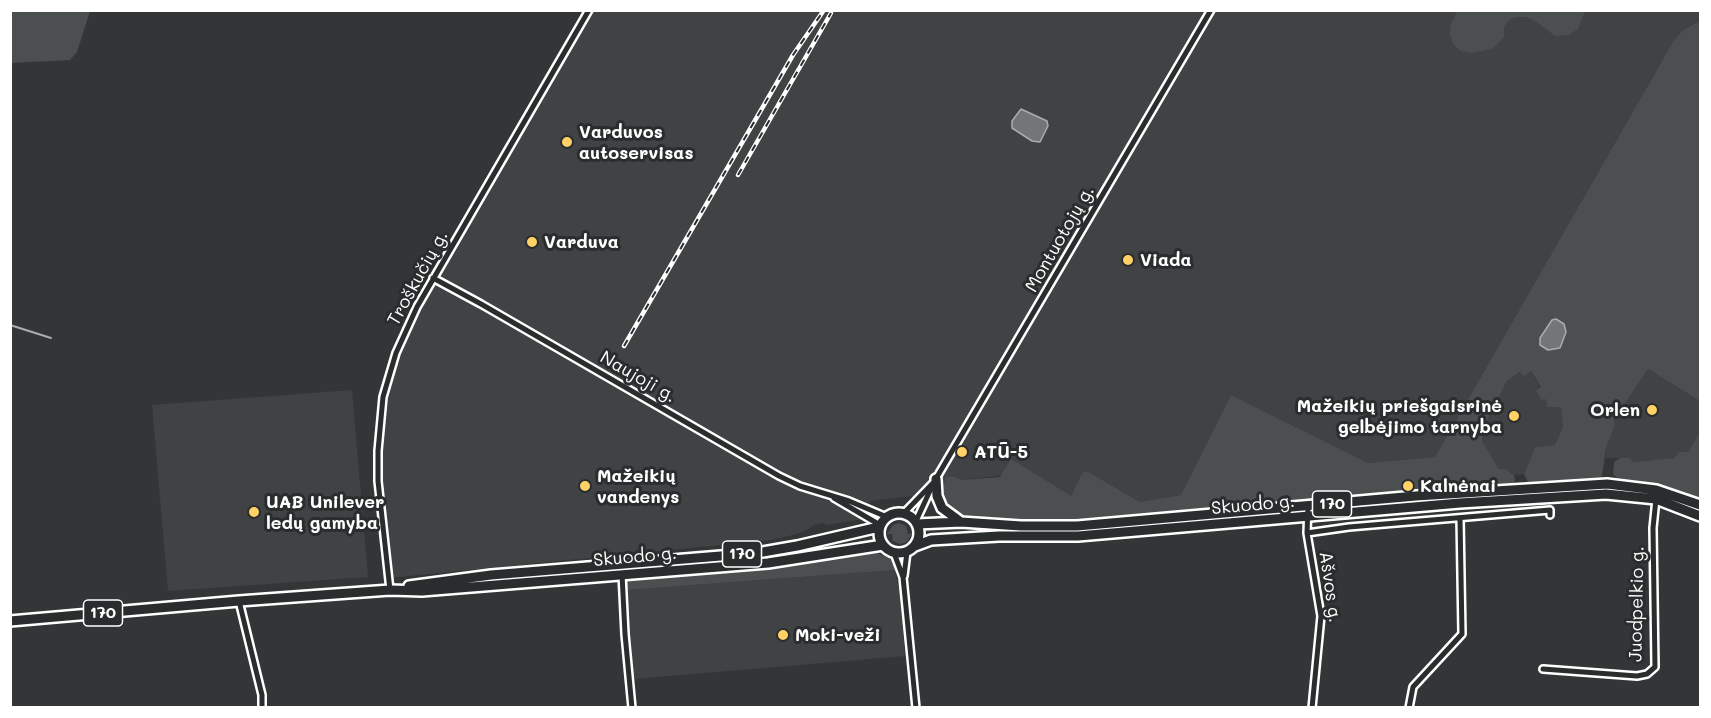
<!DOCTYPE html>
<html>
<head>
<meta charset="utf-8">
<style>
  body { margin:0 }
  #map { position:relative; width:1711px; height:718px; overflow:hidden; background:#333536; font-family:Mali,sans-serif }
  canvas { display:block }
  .frame { position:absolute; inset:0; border:12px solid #fff; pointer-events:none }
</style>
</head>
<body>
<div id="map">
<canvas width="1711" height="718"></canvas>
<div class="frame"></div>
</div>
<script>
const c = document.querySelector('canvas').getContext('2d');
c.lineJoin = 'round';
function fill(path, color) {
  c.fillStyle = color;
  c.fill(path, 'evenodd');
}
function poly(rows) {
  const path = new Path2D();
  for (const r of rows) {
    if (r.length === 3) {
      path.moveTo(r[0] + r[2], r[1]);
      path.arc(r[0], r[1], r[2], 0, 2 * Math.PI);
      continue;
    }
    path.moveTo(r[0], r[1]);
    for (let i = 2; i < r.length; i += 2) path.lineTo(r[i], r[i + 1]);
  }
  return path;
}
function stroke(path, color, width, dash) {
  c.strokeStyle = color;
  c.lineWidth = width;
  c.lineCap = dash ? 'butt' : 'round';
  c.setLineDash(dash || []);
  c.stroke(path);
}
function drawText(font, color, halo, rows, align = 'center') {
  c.font = font + ' Mali,sans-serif';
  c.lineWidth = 6;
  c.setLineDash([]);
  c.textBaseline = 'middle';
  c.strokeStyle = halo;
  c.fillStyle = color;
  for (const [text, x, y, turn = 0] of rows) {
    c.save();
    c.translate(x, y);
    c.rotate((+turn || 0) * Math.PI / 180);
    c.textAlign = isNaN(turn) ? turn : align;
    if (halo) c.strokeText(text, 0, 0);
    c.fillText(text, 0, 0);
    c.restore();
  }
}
fill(poly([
  [589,11,1700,11,1700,21,1683,30,1674,40,1435,457,1368,463,1231,395,1181,495,1140,502,1087,471,1082,473,1071,497,1032,473,1033,472,961,480,952,476,946,477,941,493,870,501,864,519,827,525,822,523,814,525,807,530,793,535,770,540,389,578,378,481,383,397,404,333],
  [1648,369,1700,401,1700,432,1688,452,1676,455,1675,458,1634,462,1632,459,1620,458,1605,458,1606,448,1615,425,1614,420],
  [1531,371,1546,398,1561,407,1563,427,1555,445,1535,447,1524,474,1514,475,1510,471,1499,469,1482,441,1482,430,1507,381,1521,372],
  [352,390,368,577,168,591,152,405],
  [895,570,900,595,905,656,633,679,626,590]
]), '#404243');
fill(poly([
  [11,10,90,10,90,11,77,52,70,60,11,63],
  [1457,11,1457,10,1585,11,1578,29,1568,35,1555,36,1537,22,1527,17,1516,17,1509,20,1504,27,1504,37,1492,49,1470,53,1459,50,1453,44,1450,34,1451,24],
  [1700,21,1700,401,1648,369,1614,420,1615,425,1606,448,1602,476,1600,479,1532,485,1528,482,1524,474,1535,447,1555,445,1563,427,1561,407,1547,407,1546,399,1542,400,1536,391,1541,387,1531,371,1524,376,1520,372,1507,381,1482,430,1482,441,1499,469,1506,469,1514,475,1515,480,1513,485,1068,522,962,516,956,515,947,508,941,493,946,477,952,476,962,480,1000,477,1011,459,1071,496,1082,473,1087,471,1140,502,1181,495,1231,395,1368,463,1435,457,1674,40,1683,30],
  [1700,432,1700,499,1659,484,1617,478,1613,474,1614,462,1620,458,1630,458,1634,462,1674,458,1679,452,1688,452],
  [899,523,906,526,908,534,912,533,907,542,900,544,893,541,892,534,887,534,893,525],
  [875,552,891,559,894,562,895,570,626,590,627,581,634,578,796,565]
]), '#4c4f50');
const water = poly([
  [1021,109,1047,121,1048,126,1040,142,1032,141,1012,128,1012,121,1021,109],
  [1556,319,1564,324,1566,332,1560,348,1548,350,1540,345,1540,338,1552,320,1556,319]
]);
fill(water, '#737576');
stroke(water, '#abacad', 1.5);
stroke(poly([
  [10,325,51,338]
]), '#abacad', 2);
const minor = poly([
  [433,278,481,304,779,476,800,486,849,501,887,517],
  [834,498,880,525],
  [1308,506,1307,533,1321,616,1312,708],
  [904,513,933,483],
  [916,521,934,482,1211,10],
  [1307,533,1349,527,1550,510,1550,515],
  [894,553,903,577,916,708],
  [622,574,625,634,632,708],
  [904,576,907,552],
  [390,590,378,481,378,451,383,397,396,353,417,307,589,10],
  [239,601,262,695,262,708],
  [1543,669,1637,676,1647,674,1655,667,1653,528,1656,499],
  [1409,708,1413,687,1462,634,1460,518]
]);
const primary = poly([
  [936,479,937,496,942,508,961,522],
  [899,533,20],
  [917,524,961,522,1021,526,1077,526,1416,496,1607,484,1656,490,1700,505],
  [915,546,931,540,999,536,1078,536,1460,503,1606,494,1656,499,1700,516],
  [409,586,491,575,757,553,797,546,879,527],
  [10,621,239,601,390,590,422,591,768,563,883,545]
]);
stroke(minor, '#fff', 10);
stroke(primary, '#fff', 14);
stroke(minor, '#2a2d2e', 5);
stroke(primary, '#2a2d2e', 9);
const rail = poly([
  [738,175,831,13],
  [624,346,793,55,824,10]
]);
stroke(rail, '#fff', 4.5);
stroke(rail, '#2a2d2e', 2, [7]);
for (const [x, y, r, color] of [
  [567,142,6,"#ffd166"],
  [532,242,6,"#ffd166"],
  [1128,260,6,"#ffd166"],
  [1652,410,6,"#ffd166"],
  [1514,416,6,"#ffd166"],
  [962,452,6,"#ffd166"],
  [585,486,6,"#ffd166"],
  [1408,486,6,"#ffd166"],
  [254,512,6,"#ffd166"],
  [783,635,6,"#ffd166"]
]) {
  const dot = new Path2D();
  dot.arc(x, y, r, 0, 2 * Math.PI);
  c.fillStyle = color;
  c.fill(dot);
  stroke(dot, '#2a2d2e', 2);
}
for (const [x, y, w] of [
  [1332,504,39],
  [742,554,39],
  [103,613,39]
]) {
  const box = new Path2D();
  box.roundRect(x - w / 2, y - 13, w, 26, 4.5);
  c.fillStyle = '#2a2d2e';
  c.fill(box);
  stroke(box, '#fff', 1.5);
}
drawText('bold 16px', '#fff', null, [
  ["170",1332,504],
  ["170",742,554],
  ["170",103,613]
]);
drawText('bold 18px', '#fff', '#2a2d2e', [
  ["Varduvos",579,132],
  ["autoservisas",579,153],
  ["Varduva",544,242],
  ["Viada",1140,260],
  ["Mažeikių priešgaisrinė",1502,406,"right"],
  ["gelbėjimo tarnyba",1502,427,"right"],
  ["Orlen",1640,410,"right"],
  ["ATŪ-5",974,452],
  ["Mažeikių",597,476],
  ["vandenys",597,497],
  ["Kalnėnai",1420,486],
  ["UAB Unilever",266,502],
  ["ledų gamyba",266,523],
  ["Moki-veži",795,635]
], 'left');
drawText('18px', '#fff', '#2a2d2e', [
  ["Montuotojų g.",1060,239,-60],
  ["Troškučių g.",418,278,-61],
  ["Naujoji g.",638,377,30],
  ["Skuodo g.",1253,505,-5],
  ["Skuodo g.",635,557,-5],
  ["Ašvos g.",1330,587,82],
  ["Juodpelkio g.",1637,604,-89]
]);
</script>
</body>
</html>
